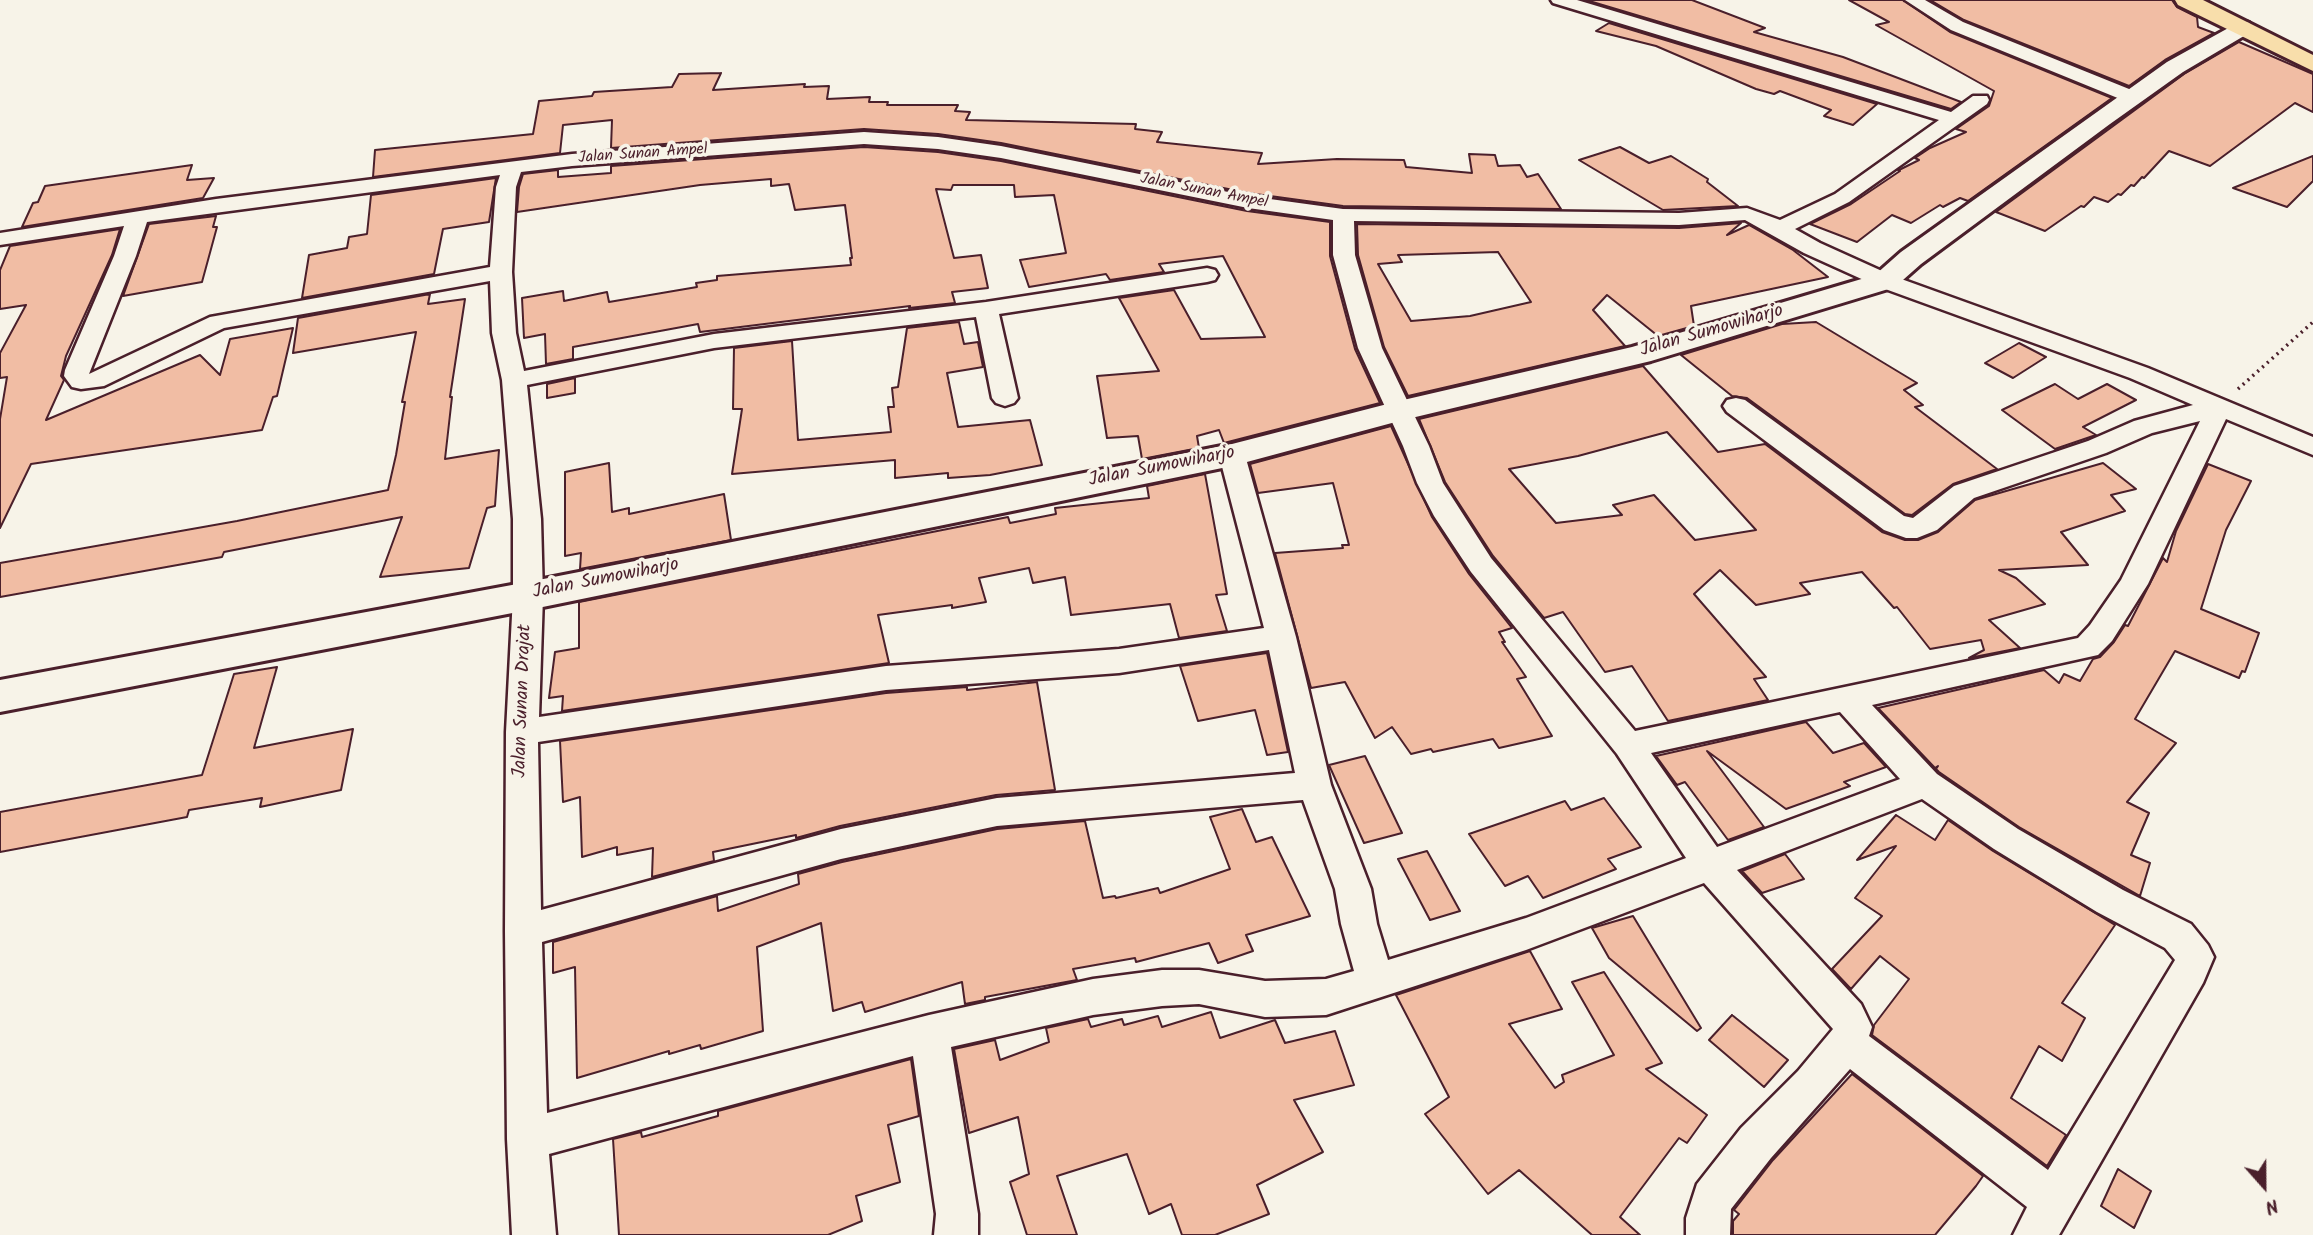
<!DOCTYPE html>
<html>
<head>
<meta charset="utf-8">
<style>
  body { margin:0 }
  #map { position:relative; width:2313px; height:1235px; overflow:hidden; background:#f7f3e8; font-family:Kalam,sans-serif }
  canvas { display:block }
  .north { position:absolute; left:2229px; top:1151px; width:70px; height:70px; -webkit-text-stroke:5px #f7f3e8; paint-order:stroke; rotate:159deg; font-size:19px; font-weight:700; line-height:28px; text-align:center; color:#4a1f2b }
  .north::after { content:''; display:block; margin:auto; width:24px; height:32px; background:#4a1f2b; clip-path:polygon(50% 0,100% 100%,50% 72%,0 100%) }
</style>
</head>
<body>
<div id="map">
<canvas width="2313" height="1235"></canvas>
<div class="north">N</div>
</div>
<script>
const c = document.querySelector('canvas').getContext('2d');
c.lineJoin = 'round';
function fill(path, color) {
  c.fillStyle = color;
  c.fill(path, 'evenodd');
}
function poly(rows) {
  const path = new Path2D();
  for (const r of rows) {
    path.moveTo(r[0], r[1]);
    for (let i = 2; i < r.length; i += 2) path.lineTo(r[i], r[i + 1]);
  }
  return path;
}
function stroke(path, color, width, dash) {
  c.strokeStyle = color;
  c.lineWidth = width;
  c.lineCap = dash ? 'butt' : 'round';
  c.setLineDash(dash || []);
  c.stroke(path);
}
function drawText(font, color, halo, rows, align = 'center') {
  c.font = font + ' Kalam,sans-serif';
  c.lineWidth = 7;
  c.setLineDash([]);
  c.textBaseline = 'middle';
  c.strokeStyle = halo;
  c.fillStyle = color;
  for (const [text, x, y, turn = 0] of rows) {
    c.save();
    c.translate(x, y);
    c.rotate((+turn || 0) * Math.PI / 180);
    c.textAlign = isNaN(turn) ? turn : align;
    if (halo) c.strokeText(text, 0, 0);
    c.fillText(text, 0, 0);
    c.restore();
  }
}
const building = poly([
  [1586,0,1692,0,1765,28,1754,32,1843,57,1961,102,1951,109,1586,0],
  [1849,0,1903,0,1950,32,2112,98,1968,201,1960,198,1943,207,1940,205,1911,223,1892,215,1857,242,1810,224,1851,204,1900,171,1898,170,1901,169,1919,160,1915,158,1930,148,1966,132,1956,129,1989,106,1994,91,1876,25,1889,22,1849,0],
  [1930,0,2172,0,2177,7,2197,17,2198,27,2214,33,2165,60,2129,86,1964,20,1930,0],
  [1609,23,1877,104,1853,125,1824,116,1831,110,1780,91,1774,94,1756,89,1656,46,1596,31,1609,23],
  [2239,42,2313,74,2313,112,2295,103,2210,166,2169,151,2144,178,2142,177,2134,186,2131,185,2121,195,2118,194,2108,202,2094,197,2084,207,2081,206,2045,231,1996,212,2184,74,2239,42],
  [721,73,713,90,805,84,804,87,829,86,827,99,870,97,869,102,888,102,887,105,958,105,955,111,970,112,966,120,1136,124,1135,129,1162,132,1157,142,1262,153,1258,164,1337,159,1404,160,1406,167,1472,173,1469,154,1495,155,1498,166,1520,165,1527,177,1538,174,1561,209,1343,206,1248,193,1001,143,938,134,864,129,611,148,612,120,563,125,560,153,373,177,375,150,533,134,539,101,592,96,594,92,672,87,679,74,721,73],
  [864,147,938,152,1001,161,1247,211,1330,222,1330,256,1355,349,1380,403,1224,443,1219,430,1197,436,1199,448,1142,459,1138,436,1107,438,1097,376,1159,371,1119,298,1174,290,1201,339,1265,337,1223,256,1159,264,1164,272,1110,280,1106,274,1029,287,1020,260,1066,253,1054,195,1015,197,1014,185,953,185,951,190,936,189,954,258,981,255,988,288,952,292,955,303,909,308,910,306,700,332,698,324,573,347,573,359,546,364,545,334,524,338,522,298,563,291,564,301,607,292,609,302,697,287,696,283,717,280,717,276,851,265,850,258,852,258,845,205,795,210,789,184,771,186,771,179,700,185,517,212,519,187,523,174,558,170,558,177,611,173,611,166,864,147],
  [1620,147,1649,163,1671,156,1708,179,1707,182,1738,206,1663,210,1579,160,1620,147],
  [2313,156,2313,181,2287,207,2233,188,2313,156],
  [192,165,187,180,214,178,203,198,22,227,33,203,38,202,45,186,192,165],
  [496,178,489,222,443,229,434,274,302,298,309,255,347,248,349,237,367,234,371,195,496,178],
  [216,216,213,227,217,227,202,282,123,296,149,224,216,216],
  [1741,223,1727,235,1749,225,1793,250,1828,277,1691,306,1694,326,1658,336,1607,295,1593,310,1625,346,1408,396,1384,347,1358,255,1357,224,1679,228,1741,223],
  [1498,252,1531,302,1470,316,1411,321,1378,264,1402,262,1398,255,1498,252],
  [120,229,112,255,66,356,61,376,64,380,46,420,200,355,220,375,230,339,293,328,277,396,273,397,262,430,31,464,0,528,0,419,7,377,0,378,0,353,26,305,0,309,0,270,10,246,120,229],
  [430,294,428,304,465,299,450,397,452,397,445,459,499,450,495,506,487,508,469,568,380,577,402,517,224,552,222,557,0,597,0,563,237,521,388,490,396,455,405,402,402,402,416,332,293,353,298,318,430,294],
  [959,322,964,344,978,342,983,367,947,373,958,427,1030,420,1042,465,990,475,948,478,948,473,895,478,895,460,732,474,742,409,733,409,734,348,792,341,798,440,891,432,888,407,894,407,892,388,898,387,907,328,959,322],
  [1816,322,1917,383,1904,390,1923,405,1915,407,1997,469,1953,484,1912,515,1905,514,1747,398,1732,396,1681,355,1782,324,1816,322],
  [2019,343,2046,357,2013,378,1985,363,2019,343],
  [1643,366,1718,452,1765,444,1882,532,1905,540,1918,540,1938,532,1975,500,2103,463,2136,489,2111,495,2125,511,2061,532,2088,565,1999,570,2016,578,2045,604,1989,620,2020,648,1969,658,1984,650,1981,640,1930,649,1897,607,1894,608,1862,572,1800,583,1810,594,1756,605,1720,570,1694,594,1766,677,1754,679,1768,700,1668,721,1632,666,1605,672,1563,612,1544,618,1493,556,1445,482,1419,419,1643,366],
  [1667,432,1756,530,1695,540,1654,495,1613,505,1622,515,1556,523,1509,469,1578,456,1667,432],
  [575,378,575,393,547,398,547,384,575,378],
  [2055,384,2078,399,2107,384,2136,400,2083,427,2096,435,2055,449,2002,410,2055,384],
  [1391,426,1432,517,1469,574,1512,628,1499,632,1505,642,1502,642,1526,677,1517,679,1552,736,1499,748,1493,739,1433,752,1431,749,1411,754,1392,727,1375,738,1345,682,1311,688,1275,553,1343,548,1342,545,1349,545,1333,483,1258,493,1250,464,1391,426],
  [609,463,612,512,629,508,629,514,724,494,731,540,580,569,581,553,565,556,565,472,609,463],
  [2208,464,2251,481,2226,530,2201,609,2259,633,2245,672,2242,671,2239,678,2175,651,2135,719,2176,743,2127,802,2149,813,2131,855,2150,863,2140,896,2019,827,1939,772,1936,769,1938,766,1935,768,1878,708,2044,670,2059,683,2064,674,2080,681,2093,659,2100,657,2114,642,2125,625,2128,626,2163,558,2167,562,2176,531,2208,464],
  [1205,474,1227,594,1216,595,1227,631,1179,638,1170,604,1071,615,1065,577,1033,583,1029,568,979,578,986,602,952,608,952,605,878,615,889,663,562,711,563,696,549,698,555,652,579,648,579,602,1008,517,1010,523,1056,514,1055,508,1149,498,1147,486,1205,474],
  [1267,653,1288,752,1267,755,1255,710,1198,721,1180,666,1267,653],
  [277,667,254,748,353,729,341,790,260,807,262,798,189,810,187,817,0,852,0,812,202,775,234,674,277,667],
  [1037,682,1055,790,996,795,840,826,796,838,796,835,713,852,714,861,652,877,653,848,617,855,617,847,582,857,580,797,563,802,560,741,886,693,967,687,967,690,1037,682],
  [1806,722,1833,753,1864,743,1886,767,1844,782,1850,786,1786,809,1707,751,1764,827,1728,840,1685,782,1677,785,1656,756,1806,722],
  [1365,756,1402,833,1364,843,1329,765,1365,756],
  [1604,798,1641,847,1608,859,1616,869,1543,898,1528,876,1505,886,1469,834,1565,801,1571,810,1604,798],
  [1242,809,1256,842,1272,837,1310,916,1246,935,1253,951,1218,963,1209,943,1136,962,1135,958,1073,969,1077,980,985,997,985,1000,965,1004,962,982,865,1012,862,1002,833,1011,821,923,757,947,763,1031,701,1049,700,1045,669,1054,669,1051,577,1078,575,967,553,973,553,942,717,896,718,911,799,884,798,874,842,862,997,829,1085,821,1103,898,1115,896,1116,898,1158,888,1160,893,1230,869,1210,817,1242,809],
  [1896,815,1935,840,1948,820,1993,851,2115,925,2062,1003,2085,1018,2062,1061,2039,1046,2011,1098,2066,1135,2047,1166,1872,1035,1874,1025,1909,979,1880,956,1851,989,1832,969,1882,916,1855,898,1896,846,1857,860,1896,815],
  [1427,851,1460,911,1430,920,1398,859,1427,851],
  [1785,854,1804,879,1762,893,1742,871,1785,854],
  [1633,916,1701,1028,1697,1031,1609,958,1592,928,1633,916],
  [1530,951,1562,1009,1509,1024,1555,1088,1564,1082,1562,1075,1614,1055,1572,982,1604,972,1662,1063,1646,1069,1707,1115,1687,1143,1679,1138,1620,1217,1640,1235,1592,1235,1519,1170,1488,1194,1425,1114,1449,1097,1396,995,1530,951],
  [1211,1012,1220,1038,1275,1020,1285,1043,1335,1031,1354,1085,1294,1100,1323,1152,1257,1185,1269,1214,1215,1235,1182,1235,1171,1204,1149,1214,1127,1154,1057,1176,1077,1235,1027,1235,1010,1182,1029,1174,1018,1117,969,1133,954,1049,995,1040,1000,1060,1049,1042,1046,1028,1088,1019,1091,1027,1122,1019,1124,1025,1158,1016,1162,1027,1211,1012],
  [1732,1015,1788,1060,1764,1087,1709,1040,1732,1015],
  [911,1059,919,1116,888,1125,900,1182,856,1196,862,1221,828,1235,619,1235,613,1139,641,1132,642,1137,718,1116,718,1111,911,1059],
  [1852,1074,1983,1176,1976,1186,1935,1235,1733,1235,1733,1221,1739,1214,1734,1210,1773,1160,1852,1074],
  [2118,1169,2151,1191,2134,1228,2101,1206,2118,1169]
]);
fill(building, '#f1bda4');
stroke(building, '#4a1f2b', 2);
const street = poly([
  [1551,0,1577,0,1951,112,1973,96,1987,96,1989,100,1987,104,1849,202,1795,229,1820,243,1893,276,2148,368,2313,437,2313,455,2226,419,2148,584,2112,641,2098,655,1872,705,1937,774,2018,829,2123,890,2191,924,2208,945,2214,957,2203,983,2059,1235,2013,1235,2027,1207,1850,1069,1771,1158,1731,1209,1730,1235,1686,1235,1686,1218,1697,1184,1741,1128,1798,1071,1833,1029,1704,883,1526,950,1326,1015,1265,1017,1199,1004,1162,1006,1093,1015,951,1047,978,1214,978,1235,934,1235,936,1214,913,1056,549,1154,556,1235,512,1235,507,1139,505,931,506,732,513,596,513,519,502,380,492,333,490,281,224,328,104,386,81,389,72,387,64,376,65,370,114,256,124,226,0,245,0,233,216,199,572,154,864,132,938,137,1001,146,1248,196,1343,209,1679,213,1747,208,1780,220,1835,194,1939,120,1553,3,1551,0],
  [864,144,938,149,1001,158,1248,208,1333,220,1333,255,1358,348,1403,446,1417,483,1434,516,1471,572,1617,754,1686,858,1526,918,1388,960,1377,924,1371,889,1331,785,1296,637,1245,455,1241,449,1232,447,1223,449,1219,455,1264,628,1119,649,886,666,539,717,543,596,541,519,527,385,714,348,976,317,992,398,996,403,1005,406,1014,403,1018,398,999,314,1207,282,1215,280,1218,275,1215,270,1207,268,986,302,714,334,524,371,516,333,512,272,516,187,521,172,572,166,864,144],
  [500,175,496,187,490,267,210,317,89,374,136,256,147,222,500,175],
  [1745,220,1804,253,1877,286,2130,378,2193,405,2134,421,2088,441,1954,486,1913,518,1904,516,1745,400,1736,398,1727,400,1723,406,1727,412,1884,530,1906,538,1917,538,1937,530,1974,498,2106,453,2152,433,2200,421,2121,580,2090,625,2078,638,1635,731,1491,558,1443,483,1429,446,1382,348,1355,255,1354,221,1679,225,1745,220],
  [1269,650,1295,773,997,798,841,829,541,910,538,742,886,690,1119,673,1269,650],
  [1840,712,1900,779,1717,847,1651,753,1840,712],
  [1922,799,1994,849,2097,912,2165,948,2175,960,2048,1170,1869,1036,1872,1027,1861,1004,1737,870,1922,799],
  [1303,800,1335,889,1341,924,1354,971,1326,979,1265,981,1199,970,1162,970,1093,979,929,1015,547,1113,542,942,841,859,997,826,1303,800],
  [1905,0,1925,0,1963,22,2139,93,2141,97,2139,101,2125,101,1951,30,1905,0]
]);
const secondary = poly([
  [2241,21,2249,23,2252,28,2249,33,2183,72,2110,124,1921,264,1895,287,1651,361,1403,420,1232,466,528,610,0,712,0,680,528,582,1232,444,1399,401,1632,347,1875,275,1901,252,2167,62,2241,21]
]);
const primary = poly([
  [2175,0,2203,0,2313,55,2313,71,2178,5,2175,0]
]);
stroke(street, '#4a1f2b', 5);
stroke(secondary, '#4a1f2b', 6);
stroke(primary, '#4a1f2b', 6);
stroke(poly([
  [2238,389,2313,322]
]), '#4a1f2b', 3.5, [2, 4.5]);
fill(street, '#f7f3e8');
fill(secondary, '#f7f3e8');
fill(primary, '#f8deab');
drawText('16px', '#4a1f2b', '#f7f3e8', [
  ["Jalan Sunan Ampel",643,155,-4],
  ["Jalan Sunan Ampel",1204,192,11]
]);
drawText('19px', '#4a1f2b', '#f7f3e8', [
  ["Jalan Sumowiharjo",1712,332,-16],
  ["Jalan Sumowiharjo",1162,468,-11],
  ["Jalan Sumowiharjo",606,580,-11],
  ["Jalan Sunan Drajat",524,701,-88]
]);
</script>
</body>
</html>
